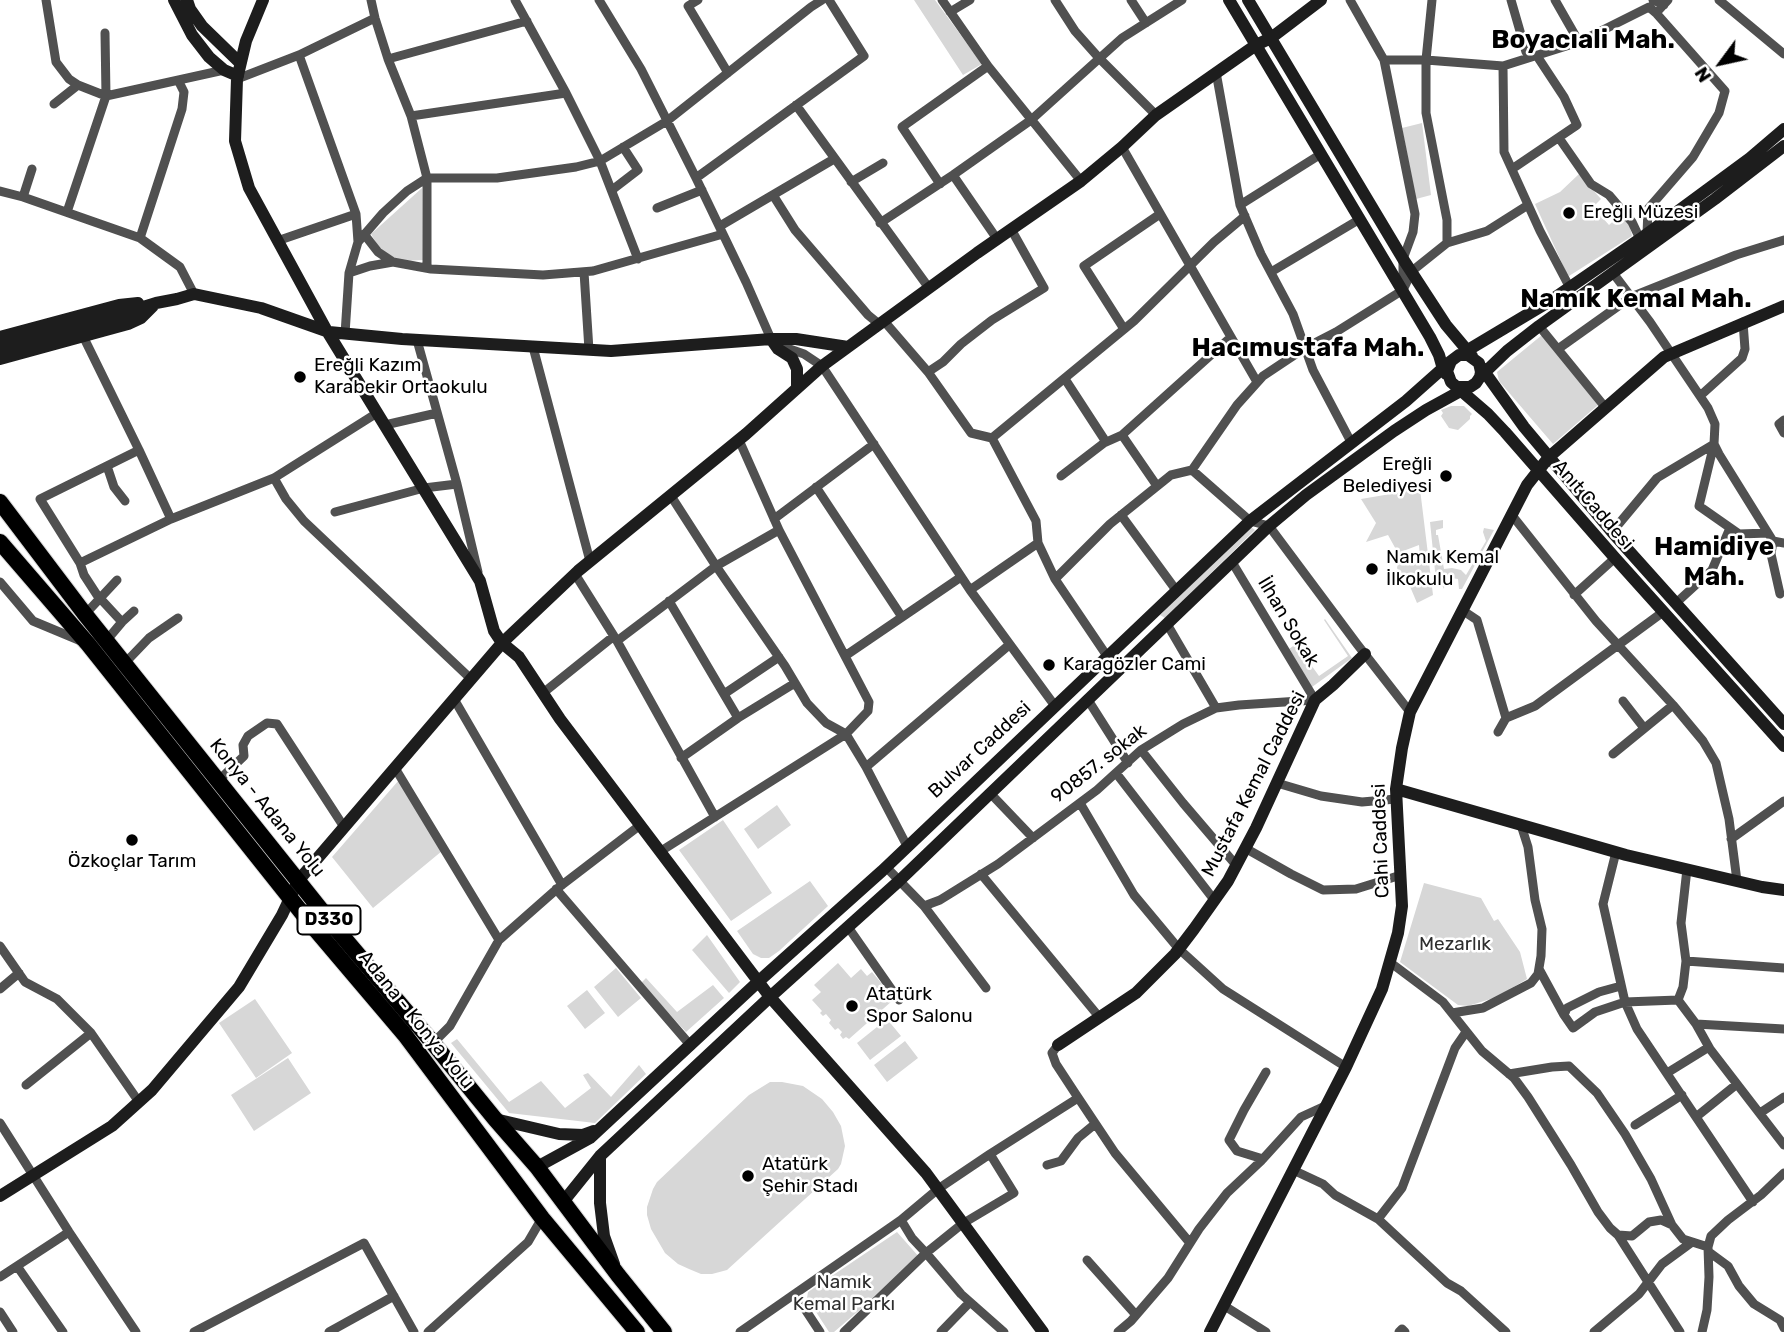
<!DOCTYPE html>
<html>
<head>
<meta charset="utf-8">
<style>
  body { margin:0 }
  #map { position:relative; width:1784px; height:1332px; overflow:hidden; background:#fff; font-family:Rubik,sans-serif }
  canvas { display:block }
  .north { position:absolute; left:1686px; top:28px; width:70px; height:70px; -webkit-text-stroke:5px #fff; paint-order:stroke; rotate:237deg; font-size:19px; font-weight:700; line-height:28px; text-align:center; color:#000 }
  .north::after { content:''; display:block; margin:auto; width:24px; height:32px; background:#000; clip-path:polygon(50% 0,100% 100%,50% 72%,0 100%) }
</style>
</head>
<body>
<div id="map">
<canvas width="1784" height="1332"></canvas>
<div class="north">N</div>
</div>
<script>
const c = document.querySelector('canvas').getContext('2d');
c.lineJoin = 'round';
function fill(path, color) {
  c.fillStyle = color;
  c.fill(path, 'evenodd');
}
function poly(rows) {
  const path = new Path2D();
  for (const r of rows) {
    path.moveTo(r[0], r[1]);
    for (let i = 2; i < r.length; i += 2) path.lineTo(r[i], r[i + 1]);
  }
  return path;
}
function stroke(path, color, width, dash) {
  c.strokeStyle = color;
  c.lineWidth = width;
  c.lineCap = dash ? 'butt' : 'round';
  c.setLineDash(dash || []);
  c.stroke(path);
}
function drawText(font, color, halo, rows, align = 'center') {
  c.font = font + ' Rubik,sans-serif';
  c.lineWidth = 5;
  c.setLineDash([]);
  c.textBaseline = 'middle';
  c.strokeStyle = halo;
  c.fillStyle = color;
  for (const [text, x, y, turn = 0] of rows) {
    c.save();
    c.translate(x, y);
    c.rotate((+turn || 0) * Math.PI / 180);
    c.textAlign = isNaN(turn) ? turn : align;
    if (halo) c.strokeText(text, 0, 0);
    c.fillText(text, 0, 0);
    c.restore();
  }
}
fill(poly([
  [914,0,935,0,982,64,963,75],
  [1422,123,1431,195,1416,199,1402,128],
  [1579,174,1601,199,1593,207,1609,225,1622,213,1630,226,1632,236,1569,276,1566,272,1535,204,1560,192],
  [422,188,423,260,403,261,388,255,380,249,371,234],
  [1542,335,1598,405,1553,444,1499,381,1497,372],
  [1451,406,1464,406,1472,414,1470,416,1470,419,1458,430,1449,428,1441,416,1443,413,1441,410],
  [1420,489,1433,595,1417,603,1406,577,1400,574,1397,568,1398,563,1403,559,1412,560,1420,557,1419,545,1398,553,1388,535,1366,542,1376,523,1361,499],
  [1443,520,1443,528,1436,530,1436,535,1438,535,1444,569,1452,568,1461,570,1466,575,1486,541,1483,532,1484,528,1494,530,1462,589,1459,589,1458,579,1445,577,1444,589,1435,571,1430,522],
  [1251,527,1255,530,1165,618,1160,615],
  [1325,619,1352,658,1312,687,1289,649,1296,644,1319,676,1348,656,1324,620],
  [399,780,442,851,373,908,332,857],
  [777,805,791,825,758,849,744,829],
  [723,820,772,893,731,921,679,850],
  [810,881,828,906,779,951,769,958,761,958,753,954,737,931],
  [1424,883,1481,898,1494,921,1498,919,1520,952,1527,979,1497,997,1468,1006,1458,1005,1400,962],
  [707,935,740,982,729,993,692,950],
  [838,963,851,978,861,969,867,976,872,972,887,990,885,993,892,1001,849,1039,846,1037,843,1039,840,1035,842,1032,838,1028,835,1030,829,1023,831,1020,826,1014,823,1016,820,1013,822,1011,812,1000,821,992,814,985],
  [616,968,641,998,618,1017,594,987],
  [646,978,677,1012,713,985,724,998,686,1032,641,983],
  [587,990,605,1013,585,1029,567,1006],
  [255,999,292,1053,256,1078,219,1023],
  [887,1019,901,1036,870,1060,857,1043],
  [457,1039,509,1102,541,1081,565,1108,591,1088,583,1075,588,1073,611,1097,639,1065,646,1074,595,1123,509,1113,451,1043],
  [905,1041,918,1058,887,1082,874,1065],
  [288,1058,311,1093,254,1131,231,1095],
  [770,1082,782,1082,803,1086,822,1099,833,1112,841,1126,845,1146,841,1164,838,1169,727,1270,712,1274,701,1274,689,1269,678,1264,665,1253,651,1229,647,1215,647,1207,653,1189,657,1182,749,1095],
  [897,1232,920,1258,834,1332,829,1332,807,1298,808,1292]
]), '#d7d7d7');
const highway = poly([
  [0,502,84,613,338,931,433,1043,495,1119,537,1167,618,1275,664,1332],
  [0,542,88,644,310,923,405,1035,542,1218,637,1332]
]);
stroke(highway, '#dbdbdb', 18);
stroke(poly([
  [46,0,56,62,69,79,78,85,106,96,224,70],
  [371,0,375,18,388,59,411,116,427,178,427,268],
  [515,0,566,93,600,161,638,259],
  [599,0,641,69,696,178,746,282,771,339],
  [698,0,688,6,728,73],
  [942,0,988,66,1081,181],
  [1055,0,1075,31,1099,58,1156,115],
  [1131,0,1146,23],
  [1350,0,1384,60,1415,214,1413,232,1403,259,1403,285],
  [1511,0,1526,52,1537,56,1564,97,1577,125,1512,169],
  [1555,0,1579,42],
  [1653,0,1664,5],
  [1719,0,1784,54],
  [950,12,970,0],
  [299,55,356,214,358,242],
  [388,59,527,21],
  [1384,60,1426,60,1503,66,1579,42,1649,7,1656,13],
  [1503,66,1504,152,1540,231,1570,288],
  [1216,72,1240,205,1261,254,1293,314,1313,370,1351,442],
  [237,79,299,55,375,18],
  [54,104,78,85],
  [796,105,929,288],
  [411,116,566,93],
  [1559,138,1591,184,1609,195,1632,222,1640,239],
  [1122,147,1231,337],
  [953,175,997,239],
  [696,178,864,56,829,0],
  [851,182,883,163],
  [940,184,902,127,988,66],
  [612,190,638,170,623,147],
  [0,191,23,197,140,238,180,267,194,294],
  [773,195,795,230,868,315,879,324],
  [23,197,32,169],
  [1240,205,1321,154],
  [657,208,702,190],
  [67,212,106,96,105,33],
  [880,223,953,175,1031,120,1122,38,1182,0],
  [720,226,834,159],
  [364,234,378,252,393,262,431,269,543,275,593,271,723,234],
  [1647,234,1648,209,1693,157,1719,113,1725,91,1656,13,1668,0],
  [140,238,182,109,184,92,178,80],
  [277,241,356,214],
  [1447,243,1487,231,1528,205],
  [584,272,589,350],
  [1271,272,1360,219],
  [349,273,370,266,393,262],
  [1613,273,1650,322,1708,408,1715,424,1714,444,1719,454,1773,541,1784,543],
  [884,321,928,372,971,433,992,438,1036,521,1038,543,1055,579,1107,656],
  [1539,326,1605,407],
  [1124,329,1084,266,1160,214],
  [345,334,349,273,358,242,383,213,407,191,427,178,497,178,576,167,600,161,667,121,811,7,822,0],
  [83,336,139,450,171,519,274,478,377,413],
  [417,340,457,484,478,572],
  [533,347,590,561],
  [779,349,784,347,804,354,822,366,970,590,1055,706],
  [1558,349,1631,297,1736,255,1784,240],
  [928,372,943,362,961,344,992,320,1044,288,1011,229],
  [1065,379,1106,442],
  [1700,396,1742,358,1745,349,1743,322],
  [1784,420,1779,424,1784,433],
  [385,425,437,413],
  [1122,435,1157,486],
  [992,438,1134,321,1214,242,1245,216],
  [739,440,779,530,869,702,868,711,846,734,866,767,907,846],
  [1714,444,1699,506,1739,534,1768,533],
  [139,450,40,499,80,563,171,519],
  [107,466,114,487,125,501],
  [1192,470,1250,521,1269,526,1357,644,1410,712],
  [1061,476,1104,443,1122,435,1231,337,1257,382],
  [274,478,286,499,304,521,471,679],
  [816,487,902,617],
  [335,512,424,488,457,484],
  [1511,514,1596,621,1673,705,1703,741,1716,763,1729,819,1737,881],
  [1121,515,1176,590],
  [774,519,874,444],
  [1612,532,1657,478,1714,444],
  [1773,541,1771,554,1780,594],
  [80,563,84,575,97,595,122,622,134,611],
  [575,574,617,641,715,817],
  [1055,579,1110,524,1171,475,1192,470,1237,405,1263,376,1305,348,1336,332,1403,290,1412,271,1447,243,1447,220,1426,113,1426,60,1432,0],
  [0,582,33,621,81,641],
  [970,590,1038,543],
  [1574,595,1615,558],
  [669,601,738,718],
  [1676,603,1712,570,1730,528],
  [1462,610,1477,620,1506,718,1535,706,1663,612],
  [84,613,90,609,117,580],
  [1167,624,1216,708],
  [106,641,122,622],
  [617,641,716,566,779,530],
  [845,656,961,577],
  [124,664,149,638,178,618],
  [543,693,614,636],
  [724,694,779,657],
  [454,699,562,885],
  [1088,700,1128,763],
  [1623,701,1644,728],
  [1498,732,1506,718],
  [1141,750,1183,803,1236,865],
  [1613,754,1673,705],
  [681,758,738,718,795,683],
  [866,767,1009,645],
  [395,768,499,940],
  [1116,773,1215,901],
  [218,781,244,756,243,745,248,736,267,723,277,724,344,827],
  [1277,783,1321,796,1362,802,1396,799],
  [990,793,1033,838],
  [1080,803,1134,895,1179,949,1223,989,1346,1067],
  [1731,839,1784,801],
  [1245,848,1291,874,1323,890,1356,889,1401,875],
  [661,851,846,734,826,723,807,703,785,666,716,566,671,496],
  [1616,852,1603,904,1625,1002,1637,1029,1753,1202],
  [886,867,924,906,986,988],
  [981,874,1100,1018],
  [556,889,691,1046],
  [924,906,940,900,998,864,1097,790,1141,750,1183,724,1216,708,1239,705,1315,700,1232,562],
  [848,927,899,1000],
  [0,946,25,982,57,999,91,1033,139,1102],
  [1686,961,1784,968],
  [1391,963,1443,1002,1482,1051,1514,1078,1528,1097,1571,1165,1598,1212,1610,1228,1618,1235,1632,1236,1649,1222,1661,1220,1672,1225,1683,1239,1708,1247],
  [1539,969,1564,1015],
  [1621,986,1599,992,1567,1008,1564,1015,1573,1028,1595,1012,1625,1002,1678,1000,1696,1024,1710,1049,1784,1145],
  [0,989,19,973],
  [1678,1000,1683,987,1686,961,1681,923,1687,869],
  [1452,1013,1483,1008,1531,983,1538,974,1541,956,1542,929,1535,900,1528,847,1521,825],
  [1696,1024,1784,1029],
  [433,1043,450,1026,499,940,558,888,639,826],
  [1058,1045,1052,1053,1056,1064,1075,1093,1115,1153,1190,1243],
  [1667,1073,1709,1047],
  [1509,1074,1552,1067,1569,1066,1597,1093,1625,1134,1651,1179,1672,1225],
  [26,1085,91,1033],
  [1760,1113,1784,1097],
  [1696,1117,1737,1084],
  [0,1123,69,1232,136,1332],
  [1635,1125,1682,1095],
  [990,1154,1078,1098],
  [1263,1159,1237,1151,1229,1140,1244,1110,1266,1072],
  [1047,1165,1061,1161,1078,1138,1095,1124],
  [1293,1170,1323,1184,1335,1195,1378,1219,1447,1283,1461,1291,1506,1332],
  [1378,1219,1402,1188,1455,1048,1466,1032],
  [1618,1235,1680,1332],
  [1709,1252,1728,1266,1739,1286,1754,1304,1780,1320,1784,1328],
  [1087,1260,1136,1315],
  [17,1266,63,1332],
  [0,1277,69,1232],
  [795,1294,820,1332],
  [1223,1305,1266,1332],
  [0,1312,13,1332],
  [194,1332,364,1243,414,1332],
  [329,1332,394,1296],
  [428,1332,528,1242,542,1218],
  [740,1332,901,1220],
  [844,1332,926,1253,962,1224,1014,1193,990,1154,938,1189,901,1220,912,1238,926,1253,961,1294,1004,1332],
  [941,1332,970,1302],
  [1118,1332,1131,1321,1168,1278,1199,1229,1227,1193,1261,1161,1301,1117,1325,1106],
  [1399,1332,1402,1329,1405,1332],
  [1594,1332,1639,1294,1662,1264,1692,1242],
  [1702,1332,1707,1310,1709,1277,1708,1247,1711,1236,1728,1220,1761,1195,1784,1173]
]), '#505050', 9);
stroke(poly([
  [174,0,192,35,209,57,224,70,238,76],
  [187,0,190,9,202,26,238,61,241,62],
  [263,0,246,41,237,79,235,141,249,188,327,331,480,581,494,631,502,643,519,657,560,719,770,997,926,1173,1043,1332],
  [1229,0,1430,337,1439,355,1443,369,1446,374],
  [1248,0,1403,259,1446,325,1472,356],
  [0,337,119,305,138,303],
  [771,339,778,349,792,358,797,369,797,388],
  [0,348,82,326,156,303,177,299,194,294,261,308,329,332,402,339,611,351,771,339,796,339,848,347],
  [1463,353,1550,301,1640,239,1750,158,1784,129],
  [0,359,128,324,141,318,153,306],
  [1481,367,1524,427,1612,532,1784,724],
  [1480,377,1507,351,1539,326,1715,199,1784,146],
  [1459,387,1470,387,1476,383,1480,377,1481,372,1479,363,1468,355,1459,355,1451,361,1447,371,1451,382,1488,414,1505,432,1615,558,1784,746],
  [1396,789,1626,855,1762,887,1784,890],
  [1058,1045,1136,993,1175,954,1194,929,1228,881,1256,828,1315,700,1333,685,1365,654],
  [495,1119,559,1134,583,1135,594,1131],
  [600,1156,600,1203,604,1236,614,1264],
  [537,1167,590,1138,759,981,882,871,1250,521,1406,401,1451,361],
  [0,1196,112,1126,152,1090,239,987,282,915,298,881,502,643,578,571,746,434,822,366,977,253,1081,181,1122,147,1156,115,1256,45,1271,38,1321,0],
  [563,1202,600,1156,770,997,899,881,1269,526,1306,495,1394,431,1426,410,1466,388],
  [1210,1332,1346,1067,1382,989,1398,933,1402,906,1396,789,1402,748,1410,712,1527,485,1549,457,1664,357,1784,306]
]), '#1d1d1d', 12);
stroke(highway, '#000', 16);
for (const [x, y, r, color] of [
  [1569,213,7,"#000"],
  [300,377,7,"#000"],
  [1446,476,7,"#000"],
  [1372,569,7,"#000"],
  [1049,665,7,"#000"],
  [132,840,7,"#000"],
  [852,1006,7,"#000"],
  [748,1176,7,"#000"]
]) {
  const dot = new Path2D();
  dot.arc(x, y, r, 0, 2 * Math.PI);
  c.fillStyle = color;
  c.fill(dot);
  stroke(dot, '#fff', 2.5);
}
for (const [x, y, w] of [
  [329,920,63]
]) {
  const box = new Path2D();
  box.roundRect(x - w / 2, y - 14.5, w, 29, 5);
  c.fillStyle = '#fff';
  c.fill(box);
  stroke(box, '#000', 2);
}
drawText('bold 18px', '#000', null, [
  ["D330",329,920]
]);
drawText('19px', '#000', '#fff', [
  ["Ereğli Müzesi",1583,213],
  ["Ereğli Kazım",314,366],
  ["Karabekir Ortaokulu",314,388],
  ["Ereğli",1432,465,"right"],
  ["Belediyesi",1432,487,"right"],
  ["Namık Kemal",1386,558],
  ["İlkokulu",1386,580],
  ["Karagözler Cami",1063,665],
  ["Özkoçlar Tarım",132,862,"center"],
  ["Atatürk",866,995],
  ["Spor Salonu",866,1017],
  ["Atatürk",762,1165],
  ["Şehir Stadı",762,1187]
], 'left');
drawText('19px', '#000', '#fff', [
  ["Anıt Caddesi",1593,505,49],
  ["İlhan Sokak",1288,622,59],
  ["Bulvar Caddesi",980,750,-43],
  ["90857. sokak",1099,764,-38],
  ["Mustafa Kemal Caddesi",1254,784,-63],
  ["Konya - Adana Yolu",267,808,51],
  ["Cahi Caddesi",1381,841,-92],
  ["Adana - Konya Yolu",416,1020,51]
]);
drawText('19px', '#2e2e2e', '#fff', [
  ["Mezarlık",1455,945],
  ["Namık",844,1283],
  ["Kemal Parkı",844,1305]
]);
drawText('bold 26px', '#000', '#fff', [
  ["Boyacıali Mah.",1583,40],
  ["Namık Kemal Mah.",1636,299],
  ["Hacımustafa Mah.",1308,348],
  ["Hamidiye",1714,547],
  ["Mah.",1714,577]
]);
</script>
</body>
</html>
